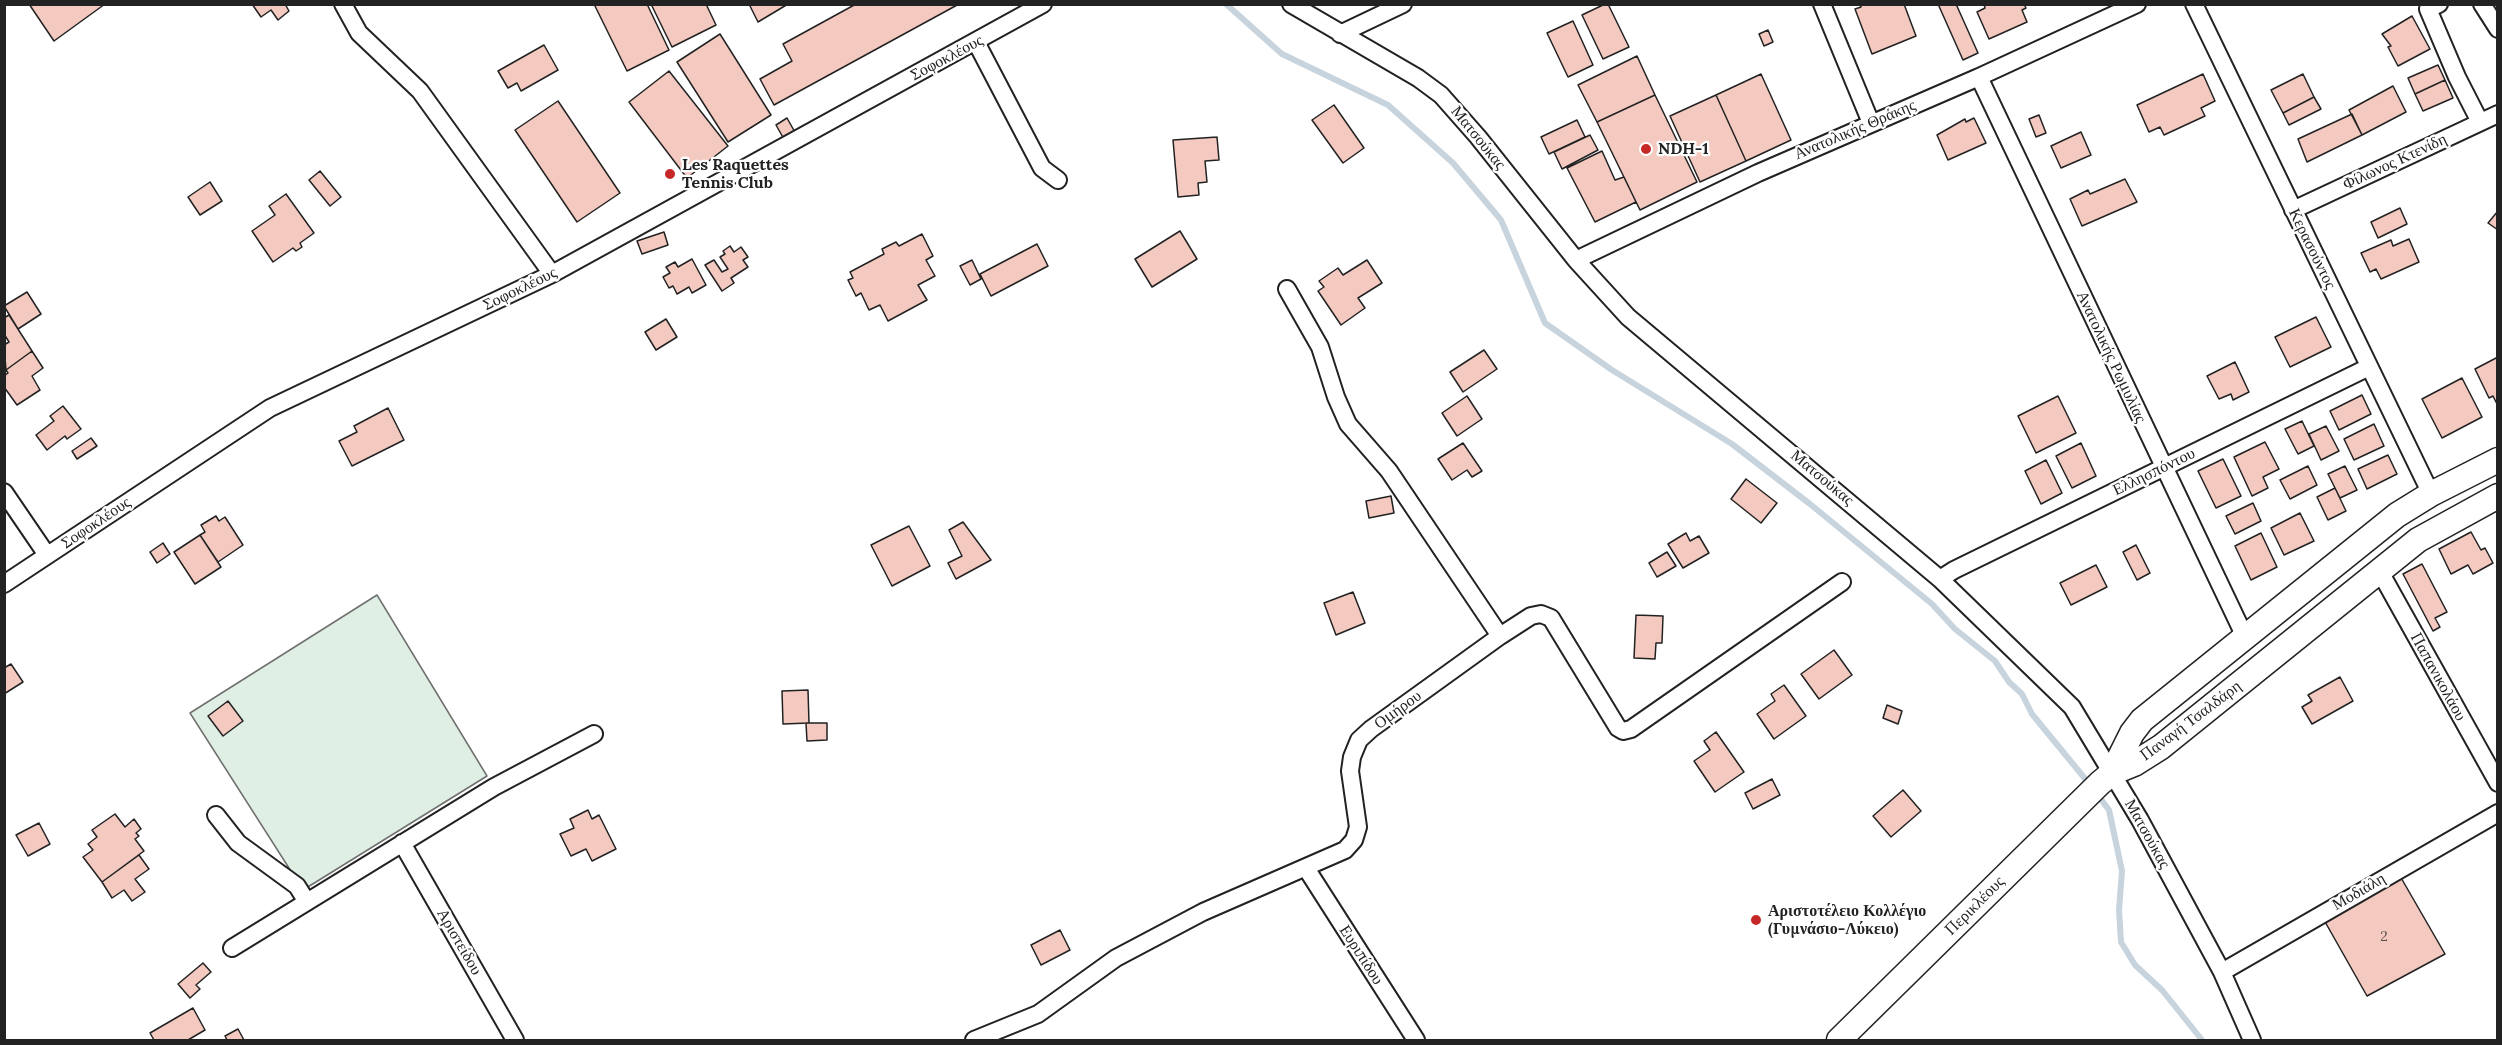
<!DOCTYPE html>
<html>
<head>
<meta charset="utf-8">
<style>
  body { margin:0 }
  #map { position:relative; width:2502px; height:1045px; overflow:hidden; background:#fff; font-family:Lora,serif }
  canvas { display:block }
  .frame { position:absolute; inset:0; border:6px solid #222; pointer-events:none }
</style>
</head>
<body>
<div id="map">
<canvas width="2502" height="1045"></canvas>
<div class="frame"></div>
</div>
<script>
const c = document.querySelector('canvas').getContext('2d');
c.lineJoin = 'round';
function fill(path, color) {
  c.fillStyle = color;
  c.fill(path, 'evenodd');
}
function poly(rows) {
  const path = new Path2D();
  for (const r of rows) {
    path.moveTo(r[0], r[1]);
    for (let i = 2; i < r.length; i += 2) path.lineTo(r[i], r[i + 1]);
  }
  return path;
}
function stroke(path, color, width, dash) {
  c.strokeStyle = color;
  c.lineWidth = width;
  c.lineCap = dash ? 'butt' : 'round';
  c.setLineDash(dash || []);
  c.stroke(path);
}
function drawText(font, color, halo, rows, align = 'center') {
  c.font = font + ' Lora,serif';
  c.lineWidth = 4.5;
  c.setLineDash([]);
  c.textBaseline = 'middle';
  c.strokeStyle = halo;
  c.fillStyle = color;
  for (const [text, x, y, turn = 0] of rows) {
    c.save();
    c.translate(x, y);
    c.rotate((+turn || 0) * Math.PI / 180);
    c.textAlign = isNaN(turn) ? turn : align;
    if (halo) c.strokeText(text, 0, 0);
    c.fillText(text, 0, 0);
    c.restore();
  }
}
const green = poly([
  [377,595,487,776,303,890,190,713,377,595]
]);
fill(green, '#e0efe3');
stroke(green, '#6f6f6f', 1.5);
stroke(poly([
  [1226,4,1282,54,1388,105,1453,163,1501,220,1545,323,1612,370,1732,444,1810,504,1932,604,1955,629,1995,661,2009,682,2022,694,2032,714,2091,786],
  [2097,794,2109,810,2122,871,2119,910,2121,942,2135,965,2162,990,2202,1040]
]), '#c7d3dd', 6);
const building = poly([
  [29,4,105,4,54,41,29,4],
  [252,4,285,4,289,11,278,20,271,10,261,17,252,4],
  [594,4,647,4,669,50,627,71,594,4],
  [651,4,706,4,716,25,672,47,651,4],
  [749,4,788,4,758,22,749,4],
  [856,4,959,4,774,105,760,79,792,61,783,44,856,4],
  [1605,4,1608,4,1629,47,1603,59,1582,15,1605,4],
  [1860,4,1904,4,1916,36,1872,54,1855,9,1861,7,1860,4],
  [1938,4,1956,4,1978,53,1963,60,1938,4],
  [1984,4,2024,4,2026,8,2022,10,2027,22,1989,39,1977,12,1985,8,1984,4],
  [2412,16,2430,49,2398,66,2388,47,2391,46,2382,34,2412,16],
  [1573,21,1593,65,1568,77,1547,33,1573,21],
  [1768,30,1773,42,1764,46,1759,34,1768,30],
  [720,34,771,115,728,142,677,62,720,34],
  [544,45,558,70,521,91,517,83,508,88,498,71,544,45],
  [1637,56,1655,95,1597,122,1578,85,1637,56],
  [2438,65,2445,80,2415,94,2408,78,2438,65],
  [669,71,728,146,687,178,629,102,669,71],
  [1761,74,1791,140,1746,161,1716,95,1761,74],
  [2203,74,2215,101,2201,108,2205,116,2164,135,2160,127,2149,132,2137,105,2203,74],
  [2303,74,2314,97,2283,113,2271,90,2303,74],
  [2445,80,2453,98,2423,111,2415,94,2445,80],
  [2393,86,2406,112,2362,135,2349,110,2393,86],
  [1655,95,1697,182,1640,210,1597,122,1655,95],
  [1716,95,1746,161,1700,182,1670,116,1716,95],
  [2314,97,2321,109,2289,125,2283,113,2314,97],
  [558,101,620,193,577,222,515,130,558,101],
  [1334,105,1364,148,1343,163,1312,120,1334,105],
  [2352,114,2362,135,2307,162,2298,139,2352,114],
  [2039,115,2046,133,2036,137,2029,119,2039,115],
  [787,118,796,134,785,141,776,125,787,118],
  [1974,118,1986,143,1948,160,1937,135,1965,119,1966,122,1974,118],
  [1577,120,1585,137,1549,154,1541,137,1577,120],
  [2081,132,2091,155,2061,168,2051,146,2081,132],
  [1590,135,1598,150,1562,169,1554,152,1590,135],
  [1217,137,1219,160,1205,161,1207,182,1198,183,1199,195,1178,197,1173,140,1217,137],
  [1602,151,1615,180,1624,177,1636,202,1595,222,1567,168,1602,151],
  [320,171,341,197,330,206,309,180,320,171],
  [2125,179,2137,202,2082,226,2070,199,2088,190,2090,194,2125,179],
  [210,182,222,201,200,215,188,197,210,182],
  [286,194,314,233,300,243,302,247,296,251,293,248,273,262,252,231,275,215,269,206,286,194],
  [2400,208,2407,224,2378,238,2371,222,2400,208],
  [2498,211,2498,230,2488,223,2498,211],
  [1180,231,1197,259,1152,287,1135,259,1180,231],
  [664,232,668,245,642,254,637,241,664,232],
  [922,234,933,256,926,260,935,276,918,285,927,300,888,321,880,305,869,310,861,293,856,296,848,280,853,278,850,272,884,254,882,249,896,242,899,246,922,234],
  [2409,239,2419,262,2381,279,2376,269,2370,272,2361,253,2391,240,2393,246,2409,239],
  [1037,244,1048,266,991,296,980,274,1037,244],
  [730,246,734,252,741,247,748,257,743,260,748,267,731,278,734,283,722,291,705,265,714,260,722,272,728,269,720,257,725,254,723,251,730,246],
  [692,259,706,285,692,293,689,287,677,294,673,286,669,288,663,277,670,273,666,267,675,262,678,267,692,259],
  [972,260,981,279,970,285,960,266,972,260],
  [1367,260,1382,283,1358,298,1365,308,1341,325,1318,291,1324,287,1319,281,1338,268,1343,275,1367,260],
  [27,292,41,314,18,329,4,306,27,292],
  [9,315,32,351,6,370,4,345,9,342,4,334,4,318,9,315],
  [2316,317,2331,347,2290,367,2275,337,2316,317],
  [666,319,677,337,656,350,645,332,666,319],
  [1484,350,1497,369,1463,392,1450,372,1484,350],
  [32,351,43,368,32,376,40,390,17,405,4,387,4,376,8,373,6,370,32,351],
  [2498,357,2498,406,2493,396,2489,398,2475,369,2498,357],
  [2235,362,2249,392,2233,400,2231,394,2219,399,2207,376,2235,362],
  [2462,378,2482,417,2442,438,2422,399,2462,378],
  [2362,395,2371,414,2339,430,2330,411,2362,395],
  [1467,396,1482,419,1457,436,1442,413,1467,396],
  [2058,396,2076,433,2036,453,2018,416,2058,396],
  [63,406,81,429,67,439,65,436,47,450,36,435,54,421,50,416,63,406],
  [388,408,404,440,352,466,339,441,357,432,354,426,388,408],
  [2302,421,2314,446,2298,454,2285,429,2302,421],
  [2374,424,2384,446,2354,460,2344,439,2374,424],
  [2326,426,2339,451,2321,460,2309,434,2326,426],
  [91,438,97,446,77,459,72,451,91,438],
  [2265,442,2279,469,2263,477,2268,488,2252,496,2234,457,2265,442],
  [1463,443,1482,471,1472,477,1467,470,1452,480,1438,459,1463,443],
  [2081,443,2096,476,2072,488,2056,456,2081,443],
  [2388,455,2397,474,2367,489,2358,469,2388,455],
  [2223,459,2241,496,2216,508,2198,471,2223,459],
  [2046,460,2062,493,2041,504,2025,471,2046,460],
  [2308,466,2317,485,2290,499,2280,480,2308,466],
  [2345,466,2357,490,2340,498,2328,474,2345,466],
  [1746,479,1777,503,1761,523,1731,499,1746,479],
  [2335,488,2346,511,2328,520,2317,497,2335,488],
  [1391,496,1394,513,1369,518,1366,501,1391,496],
  [2253,503,2261,521,2235,534,2226,516,2253,503],
  [2300,513,2314,541,2284,555,2271,528,2300,513],
  [216,516,219,521,225,517,243,545,218,562,200,535,205,532,201,525,216,516],
  [963,522,991,560,956,579,948,563,962,556,949,530,963,522],
  [909,526,930,566,892,586,871,545,909,526],
  [2471,532,2481,550,2485,548,2493,563,2473,574,2468,565,2451,574,2439,549,2471,532],
  [1686,533,1690,541,1699,536,1709,553,1683,568,1668,544,1686,533],
  [2261,533,2277,567,2251,580,2235,546,2261,533],
  [200,535,221,567,195,584,174,552,200,535],
  [163,543,170,554,157,563,150,552,163,543],
  [2136,545,2150,573,2137,580,2123,552,2136,545],
  [1667,552,1676,566,1657,577,1649,563,1667,552],
  [2422,564,2447,612,2435,618,2440,627,2433,631,2403,574,2422,564],
  [2096,565,2107,587,2071,605,2060,583,2096,565],
  [1353,592,1365,623,1336,635,1324,603,1353,592],
  [1636,615,1663,616,1662,643,1656,643,1655,659,1634,658,1636,615],
  [1834,650,1852,675,1819,699,1801,674,1834,650],
  [11,664,23,682,4,694,4,668,11,664],
  [2340,677,2353,701,2312,724,2302,707,2312,701,2308,695,2340,677],
  [1784,685,1806,716,1774,739,1757,714,1775,701,1771,694,1784,685],
  [808,690,809,723,783,724,782,691,808,690],
  [228,701,243,721,223,736,208,716,228,701],
  [1887,705,1902,711,1898,724,1883,718,1887,705],
  [806,723,827,723,827,740,807,741,806,723],
  [1716,732,1744,772,1715,792,1694,761,1710,750,1704,741,1716,732],
  [1772,779,1780,795,1753,809,1745,793,1772,779],
  [1903,790,1921,811,1891,837,1873,816,1903,790],
  [588,810,592,819,599,815,616,849,592,861,586,849,571,856,560,834,574,828,570,819,588,810],
  [115,814,125,827,134,819,141,829,136,833,139,836,135,839,144,851,102,882,83,857,93,850,88,844,97,837,92,830,115,814],
  [39,823,50,844,28,856,16,835,39,823],
  [139,855,149,869,135,879,145,892,132,901,124,890,112,898,102,882,139,855],
  [2400,876,2445,954,2367,996,2324,920,2400,876],
  [1060,930,1070,950,1041,965,1031,945,1060,930],
  [203,963,211,972,196,985,200,989,190,998,178,984,203,963],
  [193,1008,205,1030,188,1040,154,1040,150,1033,193,1008],
  [238,1029,244,1040,227,1040,225,1036,238,1029]
]);
fill(building, '#f3c9c0');
stroke(building, '#222', 1.5);
const street = poly([
  [343,4,359,33,420,91,552,274],
  [1291,4,1418,78,1441,95,1478,137,1576,260,1628,317,1940,579,2072,707,2140,820,2222,972,2252,1040],
  [1822,4,1871,123],
  [2194,4,2431,494],
  [2439,4,2428,9,2457,77,2480,122],
  [2482,4,2498,29],
  [1340,34,1403,4],
  [976,42,1042,168,1058,180],
  [1979,77,2245,637],
  [2293,210,2498,114],
  [1576,260,1758,173,1979,77,2137,4],
  [1287,289,1320,347,1336,397,1348,424,1389,471,1500,636],
  [4,492,47,555],
  [2379,570,2498,783],
  [1940,579,1954,570,2369,367],
  [4,584,270,408,552,274,1043,4],
  [216,815,238,843,297,886,307,902],
  [402,843,515,1040],
  [1306,868,1416,1040],
  [232,948,494,787,594,734],
  [2222,972,2498,813],
  [974,1040,1038,1014,1116,958,1203,912,1345,850,1354,840,1358,827,1350,771,1352,757,1359,740,1371,729,1500,636,1531,616,1541,614,1551,618,1618,728,1623,731,1631,729,1842,582]
]);
const secondary = poly([
  [2112,773,2132,733,2142,720,2397,515,2431,494,2498,460],
  [1839,1040,2100,783,2112,773,2134,764,2161,747,2418,540,2498,496]
]);
stroke(street, '#222', 20);
stroke(secondary, '#222', 27);
stroke(street, '#fff', 16);
stroke(secondary, '#fff', 24);
for (const [x, y, r, color] of [
  [1646,149,6,"#c62828"],
  [670,174,6,"#c62828"],
  [1756,920,6,"#c62828"]
]) {
  const dot = new Path2D();
  dot.arc(x, y, r, 0, 2 * Math.PI);
  c.fillStyle = color;
  c.fill(dot);
  stroke(dot, '#fff', 2);
}
drawText('14px', '#564c4a', null, [
  ["2",2384,937]
]);
drawText('16px', '#222', '#fff', [
  ["Σοφοκλέους",947,58,-28],
  ["Ανατολικής Θράκης",1855,130,-23],
  ["Ματσούκας",1478,138,51],
  ["Φίλωνος Κτενίδη",2395,162,-25],
  ["Κερασούντος",2312,249,64],
  ["Σοφοκλέους",520,289,-26],
  ["Ανατολικής Ρωμυλίας",2111,357,65],
  ["Ελλησπόντου",2154,472,-26],
  ["Ματσούκας",1822,478,40],
  ["Σοφοκλέους",96,523,-34],
  ["Παπανικολάου",2438,677,61],
  ["Ομήρου",1398,710,-36],
  ["Παναγή Τσαλδάρη",2191,721,-37],
  ["Ματσούκας",2147,834,61],
  ["Μοδιάλη",2359,892,-30],
  ["Περικλέους",1975,906,-45],
  ["Αριστείδου",459,942,60],
  ["Ευριπίδου",1361,955,57]
]);
drawText('bold 16px', '#222', '#fff', [
  ["NDH-1",1658,149],
  ["Les Raquettes",682,165],
  ["Tennis Club",682,183],
  ["Αριστοτέλειο Κολλέγιο",1768,911],
  ["(Γυμνάσιο-Λύκειο)",1768,929]
], 'left');
</script>
</body>
</html>
